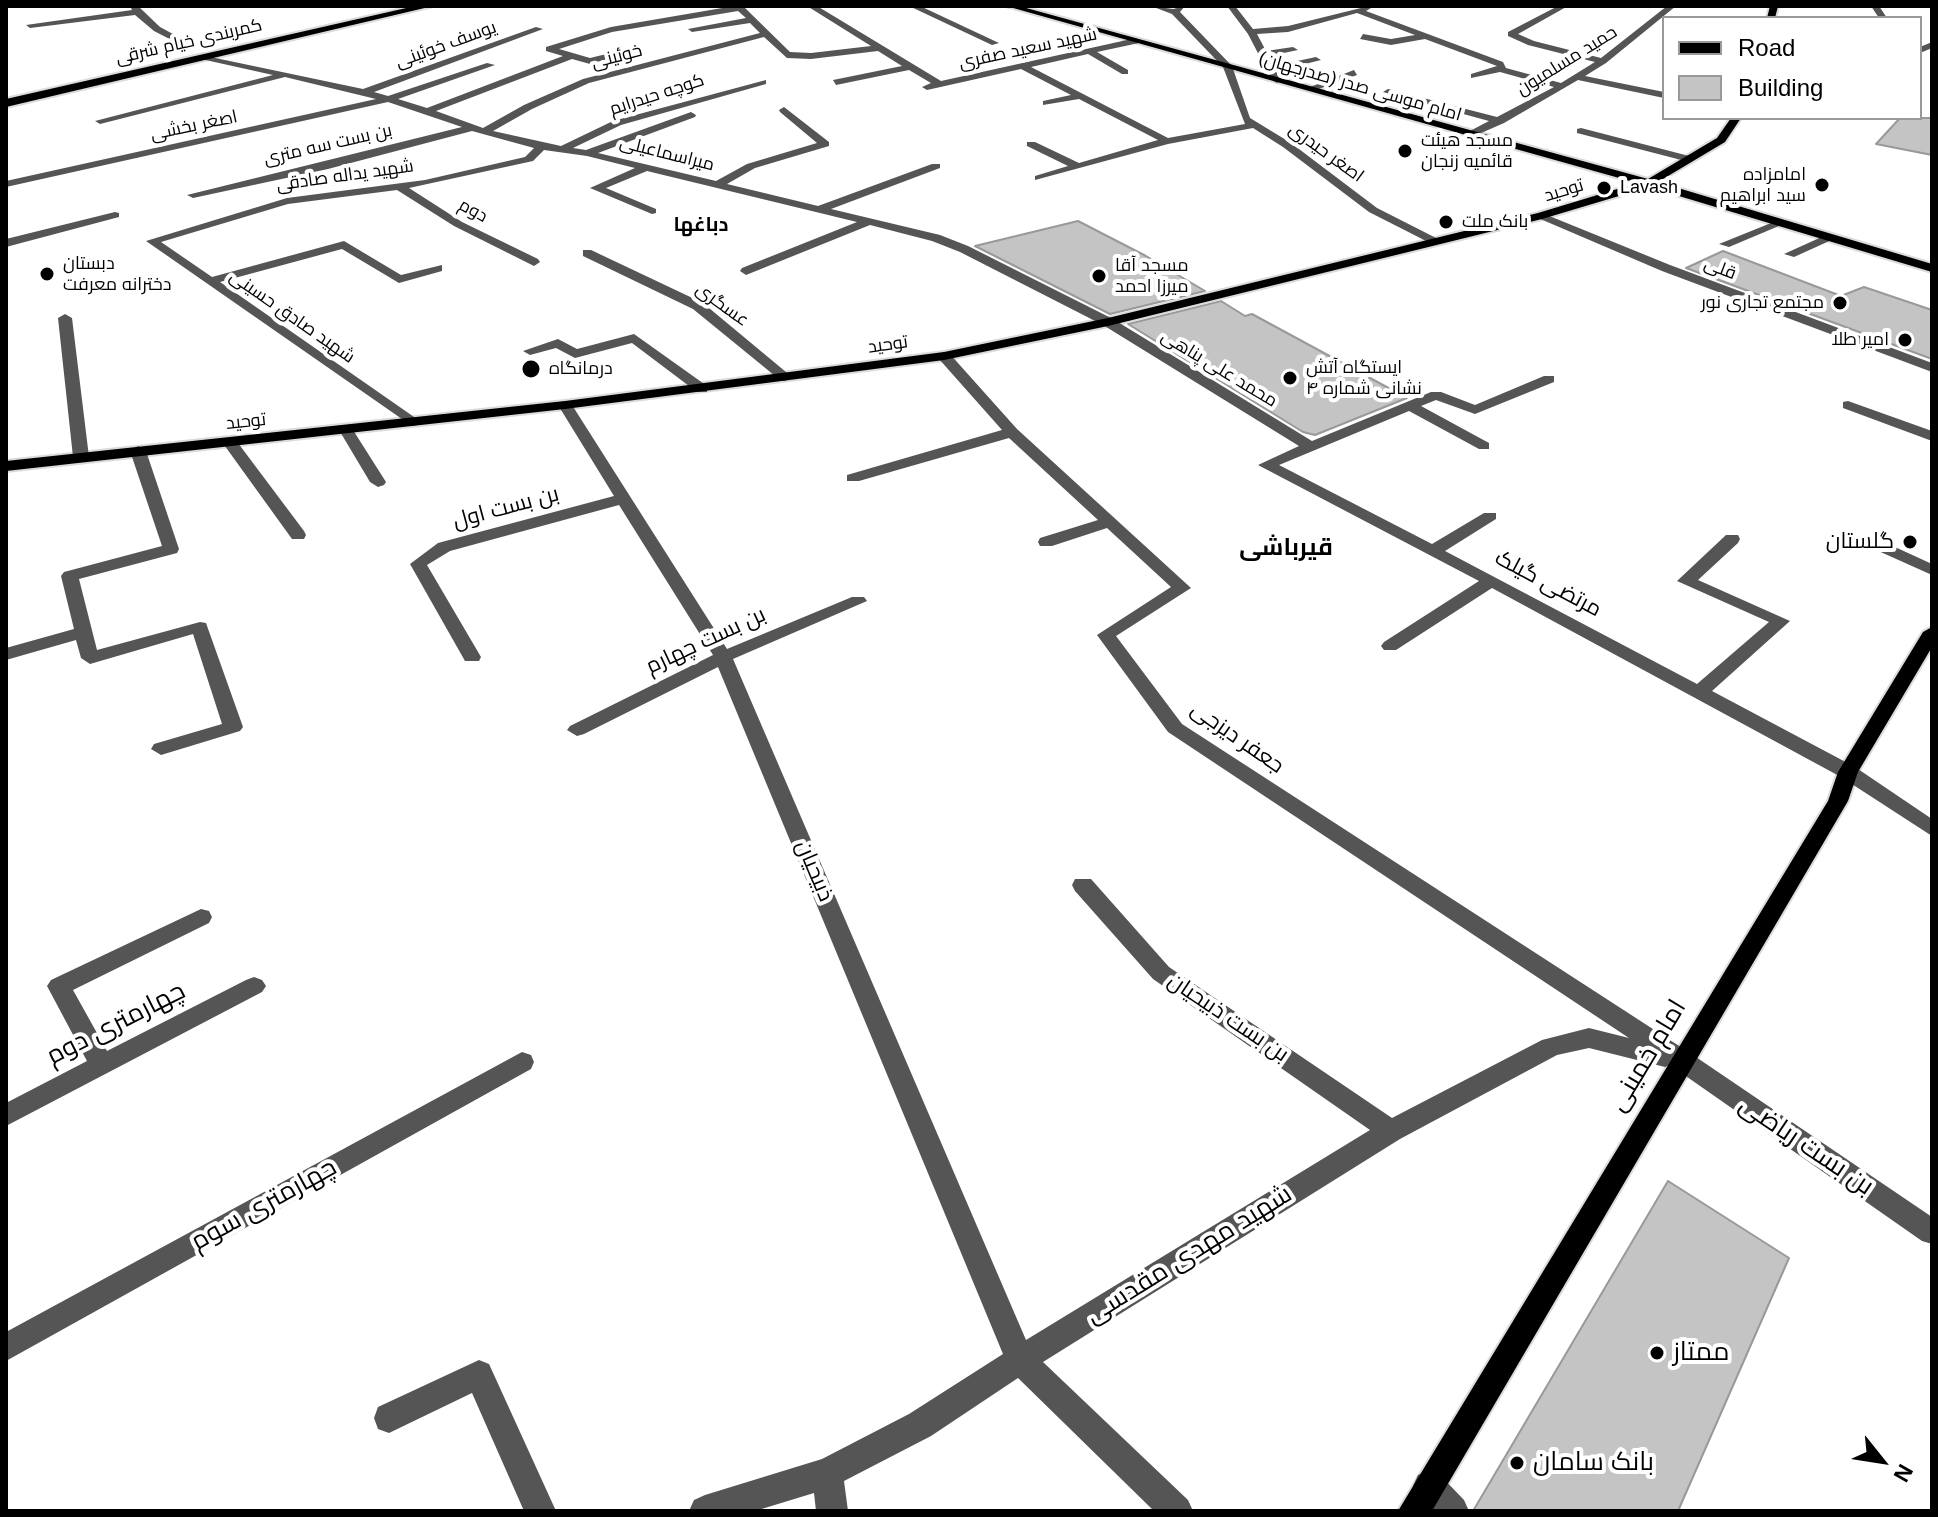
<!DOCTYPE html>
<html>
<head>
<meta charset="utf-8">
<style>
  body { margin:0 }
  #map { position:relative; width:1938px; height:1517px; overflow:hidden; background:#fff; font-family:Arial,sans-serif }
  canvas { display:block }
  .frame { position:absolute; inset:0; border:8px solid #000; pointer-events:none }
  .legend { position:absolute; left:1662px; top:16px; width:260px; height:104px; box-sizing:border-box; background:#fff; border:2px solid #999; margin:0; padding:10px 14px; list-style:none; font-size:24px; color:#000 }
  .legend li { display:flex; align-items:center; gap:16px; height:40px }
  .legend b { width:40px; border:2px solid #999 }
  .north { position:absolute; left:1842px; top:1421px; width:80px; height:80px; -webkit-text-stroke:6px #fff; paint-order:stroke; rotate:120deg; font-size:22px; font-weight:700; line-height:32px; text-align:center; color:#000 }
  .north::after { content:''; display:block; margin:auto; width:28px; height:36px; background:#000; clip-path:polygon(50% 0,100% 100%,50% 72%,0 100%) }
</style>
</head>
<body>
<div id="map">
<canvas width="1938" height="1517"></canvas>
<div class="frame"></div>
<ul class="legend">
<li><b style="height:10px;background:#000"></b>Road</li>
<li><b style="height:22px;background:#c4c4c4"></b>Building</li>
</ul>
<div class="north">N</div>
</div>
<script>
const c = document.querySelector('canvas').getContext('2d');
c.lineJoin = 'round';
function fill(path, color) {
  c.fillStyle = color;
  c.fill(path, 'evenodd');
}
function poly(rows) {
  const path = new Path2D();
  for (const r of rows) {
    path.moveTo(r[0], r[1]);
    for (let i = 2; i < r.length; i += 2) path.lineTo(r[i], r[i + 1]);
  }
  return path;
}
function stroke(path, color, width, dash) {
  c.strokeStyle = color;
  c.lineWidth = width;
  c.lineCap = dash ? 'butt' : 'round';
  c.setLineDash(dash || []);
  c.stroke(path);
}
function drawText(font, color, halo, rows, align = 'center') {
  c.font = font + ' Arial,Cairo,sans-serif';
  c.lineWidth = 8;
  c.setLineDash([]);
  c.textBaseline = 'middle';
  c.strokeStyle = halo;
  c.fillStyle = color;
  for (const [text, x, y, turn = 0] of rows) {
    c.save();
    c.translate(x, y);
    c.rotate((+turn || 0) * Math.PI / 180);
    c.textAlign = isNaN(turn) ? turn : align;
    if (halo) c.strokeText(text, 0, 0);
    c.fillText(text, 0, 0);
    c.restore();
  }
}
const building = poly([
  [1900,118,1932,118,1932,155,1876,144,1900,118],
  [1078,221,1146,256,1205,291,1110,314,975,246,1078,221],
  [1723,251,1841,296,1864,287,1932,310,1932,359,1686,268,1723,251],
  [1221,301,1245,316,1252,314,1407,398,1315,435,1303,432,1128,324,1221,301],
  [1668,1181,1789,1258,1678,1511,1473,1511,1668,1181]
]);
fill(building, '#c4c4c4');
stroke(building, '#999', 2);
const major = poly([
  [1006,6,1019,6,1648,179,1717,138,1731,118,1741,118,1725,142,1658,182,1932,264,1932,272,1649,187,1542,219,1108,326,944,360,565,409,6,471,6,461,565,401,944,352,1108,318,1538,213,1637,183,1006,6],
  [1770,6,1778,6,1775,18,1767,18,1770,6],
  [1932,627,1932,647,1858,772,1848,801,1432,1511,1398,1511,1828,801,1838,772,1923,632,1932,627]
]);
const highway = poly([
  [415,6,433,6,6,107,6,99,415,6]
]);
stroke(major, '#dbdbdb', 4);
stroke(highway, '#dbdbdb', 4);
fill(poly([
  [130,6,138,6,160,27,197,47,189,49,154,31,135,15,30,28,26,25,132,10,130,6],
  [734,6,743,6,790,52,811,53,871,46,807,6,817,6,941,81,1136,38,1139,43,1097,52,1128,70,1128,74,1122,74,1088,54,1031,67,1168,138,1245,124,1223,67,1172,14,1151,6,1173,9,1185,6,1180,12,1232,66,1250,118,1291,143,1377,208,1442,241,1432,244,1369,212,1283,147,1253,128,1168,144,1035,180,1035,176,1068,166,1027,146,1027,142,1035,142,1079,163,1158,140,1079,99,1043,105,1043,101,1071,95,1021,69,927,90,922,87,931,83,909,70,836,85,833,80,902,66,878,51,811,59,787,58,764,37,589,83,532,109,493,131,561,146,613,121,766,80,766,84,621,125,573,148,586,150,691,112,696,115,695,117,598,153,716,181,747,164,817,143,780,112,779,110,784,107,829,142,829,146,755,168,727,184,818,206,932,164,940,164,940,168,831,209,940,235,968,246,1113,319,1312,441,1431,392,1441,392,1475,405,1544,376,1554,376,1554,382,1475,414,1436,400,1421,406,1489,443,1489,449,1479,449,1409,411,1279,465,1432,544,1484,513,1496,513,1496,519,1445,551,1697,684,1769,622,1677,581,1726,535,1738,535,1740,539,1738,543,1698,580,1790,621,1712,691,1855,767,1932,819,1932,836,1841,777,1492,588,1396,650,1384,650,1381,646,1384,642,1479,581,1258,465,1299,446,1103,325,960,252,932,241,870,225,746,275,740,271,742,268,857,222,647,171,606,188,656,209,656,213,652,214,590,188,635,168,587,156,544,150,533,161,409,188,462,222,538,259,540,262,534,266,454,226,397,190,288,204,161,242,212,277,344,241,401,275,442,265,442,271,399,283,342,249,220,282,417,419,417,425,412,426,146,241,287,198,425,180,525,157,534,148,472,131,328,169,193,198,187,195,462,127,388,102,6,187,6,181,376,99,285,77,100,124,95,121,273,75,201,59,201,55,363,89,536,27,543,29,374,92,388,96,487,63,495,65,398,99,427,108,563,56,546,51,546,47,611,27,734,6],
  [738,11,746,18,688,29,692,32,750,23,760,33,583,79,524,105,483,128,436,111,572,59,590,64,632,52,627,49,590,58,559,49,612,32,738,11],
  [909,6,920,6,999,43,992,45,909,6],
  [1227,6,1235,6,1253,29,1288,26,1369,6,1371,8,1366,11,1503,62,1506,68,1561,83,1595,62,1528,45,1508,36,1508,32,1558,6,1568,6,1518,34,1534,41,1601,58,1667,6,1676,6,1606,63,1585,76,1664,92,1664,98,1578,80,1504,123,1472,137,1467,134,1468,132,1489,121,1383,92,1388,89,1497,117,1554,87,1500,72,1471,78,1471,74,1497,66,1425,39,1391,45,1360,39,1363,34,1391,39,1415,35,1357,13,1288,32,1257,34,1266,51,1293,47,1298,50,1269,56,1274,66,1316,57,1321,60,1277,71,1282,80,1277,83,1272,80,1248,34,1227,6],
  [1871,6,1879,6,1887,18,1879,18,1871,6],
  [1932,42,1932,48,1920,53,1920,47,1932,42],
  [1354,70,1357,75,1313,91,1305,89,1354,70],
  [1581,128,1693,157,1694,159,1689,162,1577,133,1577,129,1581,128],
  [115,212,119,213,119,217,6,247,6,239,115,212],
  [1542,213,1670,265,1932,363,1932,372,1662,271,1538,218,1538,214,1542,213],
  [1776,221,1786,223,1729,247,1719,244,1776,221],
  [1826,235,1836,238,1794,257,1784,254,1826,235],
  [583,250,591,250,703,303,792,377,785,381,780,380,693,309,583,256,583,250],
  [65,314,72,318,89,457,81,462,73,457,58,318,65,314],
  [634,334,707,386,707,392,697,392,632,343,575,358,556,348,530,355,523,351,558,339,577,349,634,334],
  [944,352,949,353,1017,429,1191,588,1116,636,1182,724,1690,1053,1932,1217,1932,1244,1922,1241,1670,1065,1665,1067,1589,1048,1557,1055,1400,1139,1043,1362,1188,1500,1193,1511,1154,1511,1018,1378,931,1436,844,1481,848,1511,816,1511,814,1493,755,1511,689,1511,694,1500,705,1495,822,1459,909,1414,1003,1354,718,667,584,734,577,736,567,730,570,726,713,655,619,505,450,551,427,565,481,657,479,661,465,661,410,564,438,543,614,496,558,405,560,402,570,402,572,405,727,649,852,597,864,597,867,601,733,659,1026,1340,1370,1130,1153,979,1075,891,1072,885,1075,879,1091,879,1169,967,1392,1118,1542,1040,1589,1028,1629,1038,1168,732,1097,635,1171,587,1107,528,1052,546,1040,546,1038,542,1040,538,1098,520,1009,438,859,481,847,481,847,475,1002,430,939,359,937,356,944,352],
  [1848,401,1932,431,1932,441,1843,408,1843,402,1848,401],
  [346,426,353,430,386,482,384,485,378,487,370,482,339,430,346,426],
  [230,437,235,439,304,531,306,535,304,539,292,539,222,442,230,437],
  [138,446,146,451,179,549,177,553,79,579,97,650,200,622,206,623,243,727,240,731,161,755,151,749,154,744,222,724,193,634,90,664,81,658,76,640,6,660,6,648,74,629,61,576,64,572,162,546,130,451,138,446],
  [1871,536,1932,564,1932,575,1865,545,1863,541,1871,536],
  [201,909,209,911,212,917,209,923,73,990,107,1051,246,980,254,977,262,980,266,986,262,992,6,1126,6,1103,87,1061,47,986,51,980,201,909],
  [522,1052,531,1055,534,1062,531,1069,6,1361,6,1332,522,1052],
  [479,1360,489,1364,556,1511,524,1511,472,1393,389,1433,378,1429,374,1418,378,1407,479,1360],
  [1429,1470,1440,1475,1464,1500,1469,1511,1431,1511,1418,1497,1413,1486,1418,1475,1429,1470]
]), '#555');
fill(major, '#000');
fill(highway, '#000');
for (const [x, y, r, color] of [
  [1405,151,8,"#000"],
  [1822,185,8,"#000"],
  [1604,188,8,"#000"],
  [1446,222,8,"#000"],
  [47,274,8,"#000"],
  [1099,276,8,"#000"],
  [1840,303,8,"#000"],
  [1905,340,8,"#000"],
  [531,369,10,"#000"],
  [1290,378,8,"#000"],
  [1910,542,8,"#000"],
  [1657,1353,8,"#000"],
  [1517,1463,8,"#000"]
]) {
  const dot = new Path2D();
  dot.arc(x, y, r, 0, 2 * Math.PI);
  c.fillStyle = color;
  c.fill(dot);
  stroke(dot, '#fff', 3);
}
drawText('18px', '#000', '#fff', [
  ["کمربندی خیام شرقی",189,42,-13],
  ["یوسف خوئینی",446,45,-20],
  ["شهید سعید صفری",1028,49,-12],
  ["خوئینی",617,57,-15],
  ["حمید مسلمیون",1567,61,-32],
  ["(صدرجهان) امام موسی صدر",1360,87,16],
  ["کوچه حیدرایم",657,95,-18],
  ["اصغر بخشی",194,126,-12],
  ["بن بست سه متری",328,145,-13],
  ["اصغر حیدری",1326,153,36],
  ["میراسماعیلی",667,154,14],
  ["شهید یداله صادقی",345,176,-8],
  ["توحید",1564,191,-17],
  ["دوم",473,211,29],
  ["قلی",1720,269,21],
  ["عسگری",722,305,36],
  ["شهید صادق حسینی",292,317,35],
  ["توحید",888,345,-8],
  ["محمد علی پناهی",1219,369,31],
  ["توحید",246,422,-6]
]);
drawText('18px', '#000', '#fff', [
  ["مسجد هیئت",1421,141],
  ["قائمیه زنجان",1421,162],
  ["امامزاده",1806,175,"right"],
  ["سید ابراهیم",1806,196,"right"],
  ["Lavash",1620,188],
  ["بانک ملت",1462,222],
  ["دبستان",63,264],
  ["دخترانه معرفت",63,285],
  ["مسجد آقا",1115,266],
  ["میرزا احمد",1115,287],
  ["مجتمع تجارى نور",1824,303,"right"],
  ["امیر طلا",1889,340,"right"],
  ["ایستگاه آتش",1306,368],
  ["نشانی شماره ۴",1306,389],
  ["درمانگاه",549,369]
], 'left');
drawText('bold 20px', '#000', '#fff', [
  ["دباغها",701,225]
]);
drawText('22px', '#000', '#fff', [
  ["بن بست اول",506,508,-15],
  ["مرتضی گیلک",1548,584,28],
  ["بن بست چهارم",706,641,-25],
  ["جعفر دیزجی",1237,738,35],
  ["ذبیحیان",814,871,67],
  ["بن بست ذبیحیان",1228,1018,34]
]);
drawText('22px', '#000', '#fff', [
  ["گلستان",1894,542]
], 'right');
drawText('bold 24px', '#000', '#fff', [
  ["قیرباشی",1286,548]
]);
drawText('26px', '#000', '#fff', [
  ["چهارمتری دوم",116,1024,-27],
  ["امام خمینی",1648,1056,-59],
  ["بن بست ریاضی",1806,1146,34],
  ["چهارمتری سوم",264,1205,-29],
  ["شهید مهدی مقدسی",1189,1255,-32]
]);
drawText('26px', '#000', '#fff', [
  ["ممتاز",1673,1353],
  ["بانک سامان",1533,1463]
], 'left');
</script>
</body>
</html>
